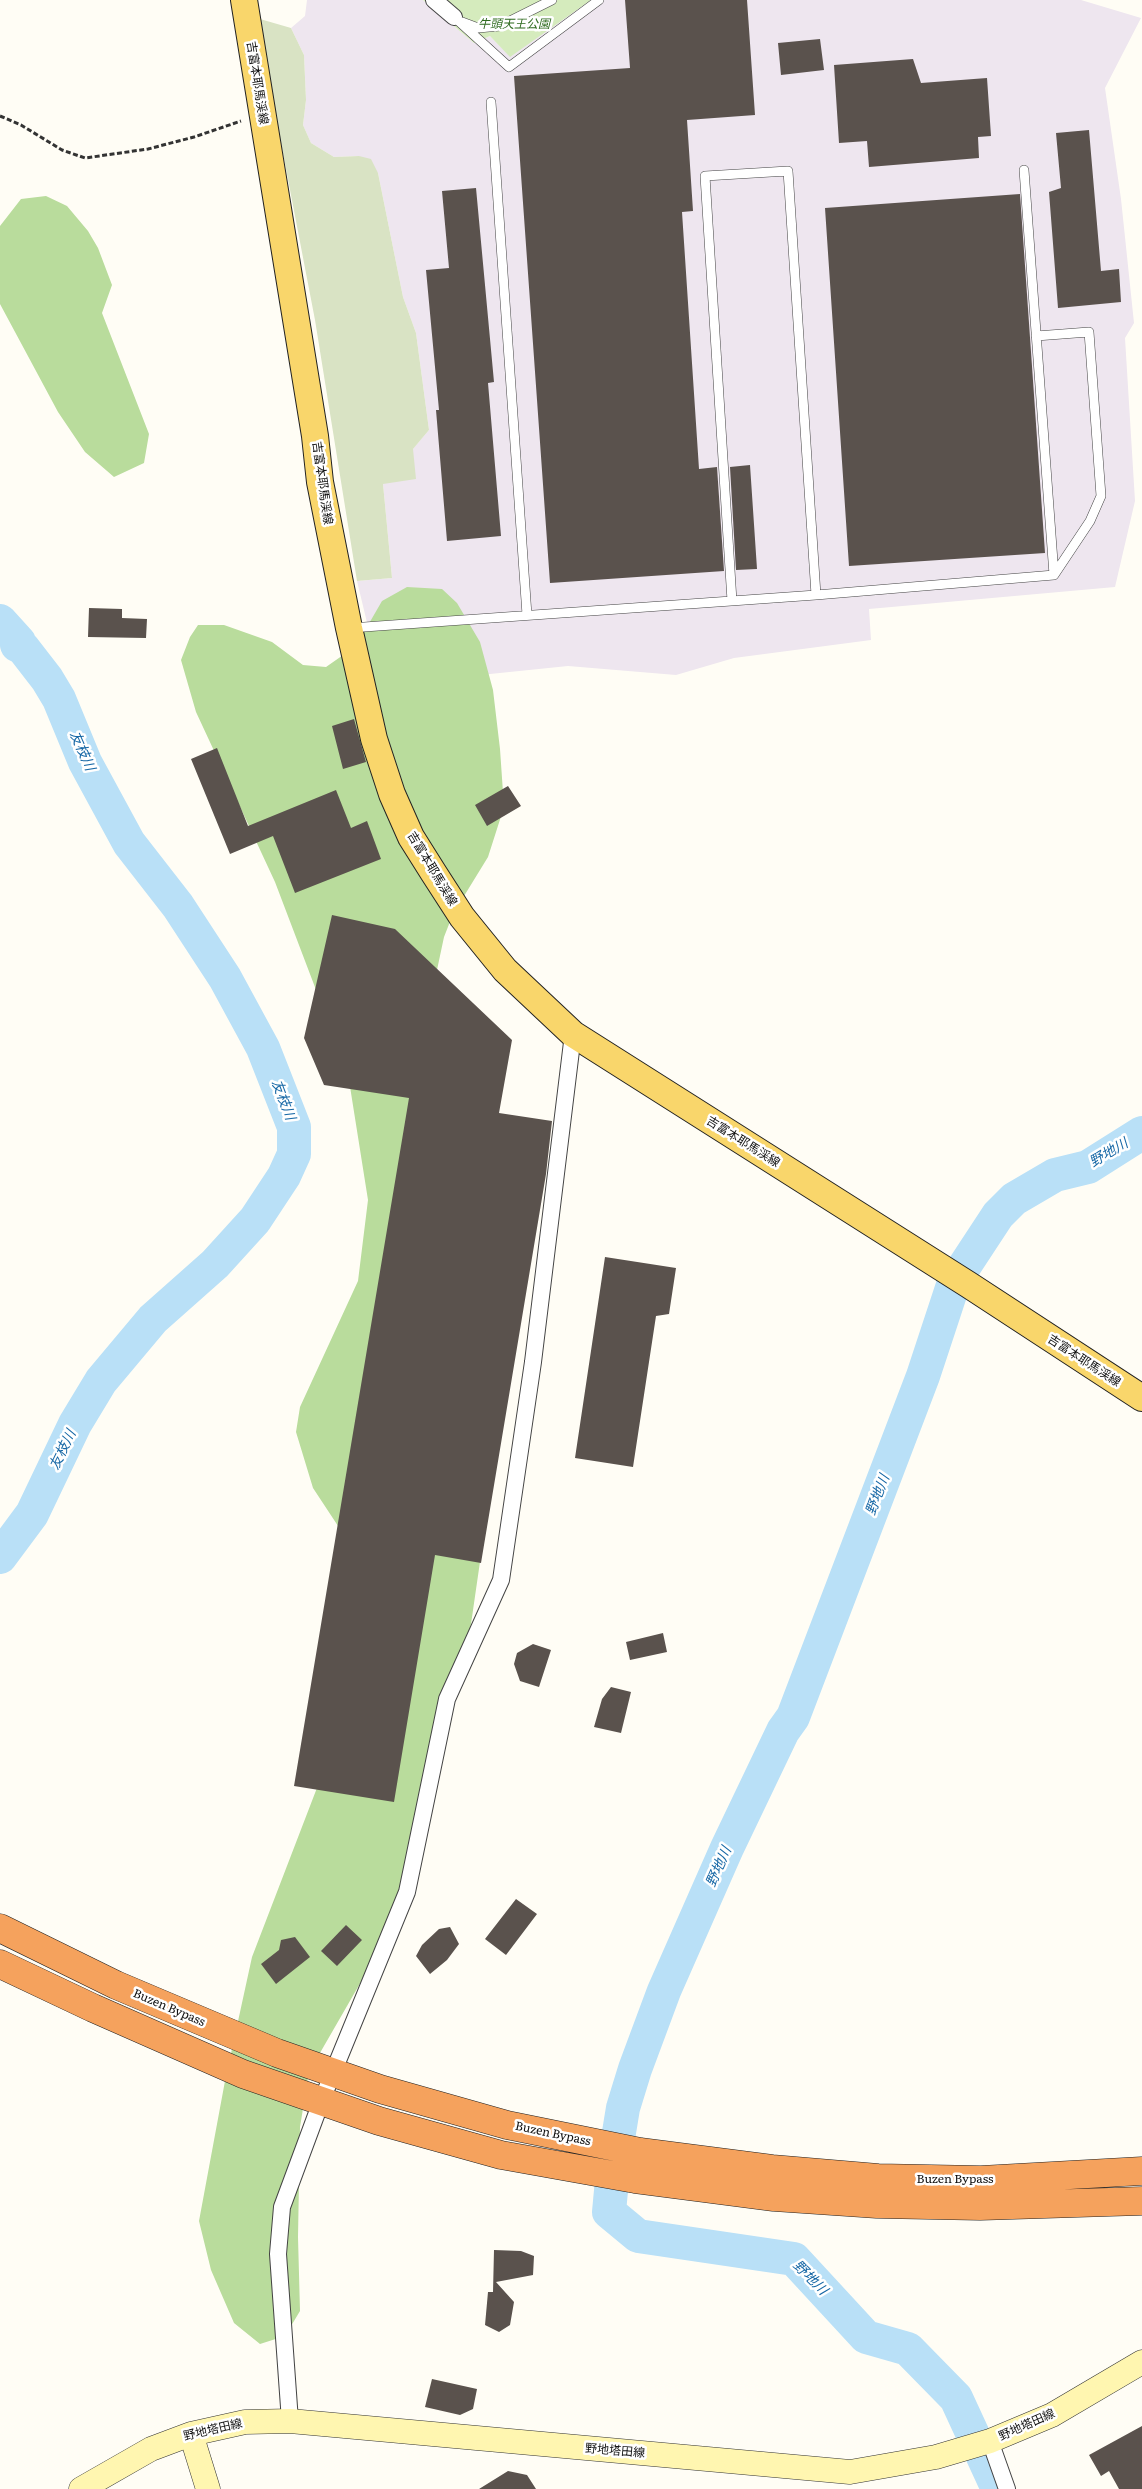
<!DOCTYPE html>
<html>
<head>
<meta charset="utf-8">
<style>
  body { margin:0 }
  canvas { display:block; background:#fffdf5 }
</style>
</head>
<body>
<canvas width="1142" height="2489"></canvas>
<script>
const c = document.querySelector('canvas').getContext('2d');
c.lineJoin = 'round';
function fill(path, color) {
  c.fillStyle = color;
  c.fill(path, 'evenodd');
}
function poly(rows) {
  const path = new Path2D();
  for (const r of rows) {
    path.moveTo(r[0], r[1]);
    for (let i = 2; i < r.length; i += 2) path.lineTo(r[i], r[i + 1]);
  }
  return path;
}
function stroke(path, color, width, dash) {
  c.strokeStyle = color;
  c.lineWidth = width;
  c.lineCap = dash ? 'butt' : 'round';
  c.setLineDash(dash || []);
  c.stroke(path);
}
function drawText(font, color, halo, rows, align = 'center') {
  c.font = font + ' Literata,"Noto Sans JP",serif';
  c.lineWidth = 5;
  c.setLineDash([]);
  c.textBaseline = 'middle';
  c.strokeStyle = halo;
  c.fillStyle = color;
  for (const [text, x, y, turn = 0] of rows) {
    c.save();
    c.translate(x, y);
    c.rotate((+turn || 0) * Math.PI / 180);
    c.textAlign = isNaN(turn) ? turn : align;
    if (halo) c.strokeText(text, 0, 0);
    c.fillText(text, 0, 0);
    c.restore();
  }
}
fill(poly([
  [307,0,423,0,474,43,490,36,510,56,591,0,1081,0,1141,18,1105,88,1121,199,1134,323,1125,338,1135,501,1115,587,869,609,871,640,734,658,676,675,568,666,451,678,376,660,357,581,392,578,383,484,429,430,416,333,403,297,378,173,359,156,334,157,311,143,303,125,306,100,304,55,291,28,305,16]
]), '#eee6ef');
fill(poly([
  [423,0,591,0,510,57,490,36,474,43]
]), '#d5ebbd');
fill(poly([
  [46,196,67,206,88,231,98,248,112,285,102,313,149,434,144,463,114,477,85,452,58,412,0,304,0,226,21,199],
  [407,587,442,589,457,603,480,642,493,690,500,749,504,807,488,857,453,914,444,937,434,984,495,1458,471,1624,418,1848,377,1954,309,2072,300,2127,298,2237,300,2311,285,2336,260,2344,234,2323,211,2270,199,2221,225,2081,252,1957,325,1767,340,1529,313,1488,296,1432,300,1407,358,1281,368,1200,348,1074,275,882,196,712,181,660,190,637,198,625,224,625,272,642,303,665,326,667,356,646,382,601]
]), '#b9dc9c');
fill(poly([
  [260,19,291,28,304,55,306,100,303,125,311,143,334,157,359,156,371,159,378,173,403,297,416,333,429,430,413,449,416,479,383,484,392,578,357,581,315,320,276,117]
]), '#d9e3c4');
stroke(poly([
  [0,621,19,642,17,645,23,648,47,679,59,699,85,762,129,843,178,906,225,978,263,1048,294,1127,294,1154,284,1176,255,1220,215,1264,153,1319,101,1381,75,1424,32,1514,0,1557],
  [998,2489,956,2398,908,2349,866,2337,794,2259,638,2236,609,2212,613,2169,623,2108,635,2069,664,1991,727,1848,783,1731,793,1717,923,1376,954,1282,998,1215,1014,1199,1055,1175,1088,1167,1142,1133]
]), '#b9e0f7', 34);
fill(poly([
  [625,0,747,0,755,115,687,120,693,211,682,212,699,469,717,467,724,571,550,583,514,76,630,68],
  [820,39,824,70,781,75,778,43],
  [913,59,921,83,987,78,991,136,978,137,979,158,869,167,867,141,839,143,834,65],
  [1089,130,1101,271,1119,269,1121,302,1058,308,1049,192,1061,188,1056,133],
  [476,188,494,382,488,383,501,536,447,541,436,410,439,410,426,270,449,268,442,191],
  [1020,194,1045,553,849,566,825,208],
  [750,465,757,569,736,570,730,467],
  [89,608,122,609,122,618,147,619,146,638,88,637],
  [354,719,366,762,343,769,332,726],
  [217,748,248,826,336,790,351,828,367,821,381,859,295,893,273,836,230,854,191,759],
  [508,786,521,806,487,826,475,805],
  [332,915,395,929,512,1040,499,1113,552,1121,546,1174,481,1563,435,1555,394,1802,294,1786,409,1098,324,1085,304,1038],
  [605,1257,676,1268,669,1314,656,1316,633,1467,575,1458],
  [663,1633,667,1652,630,1660,626,1642],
  [533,1644,551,1650,539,1687,520,1681,514,1664,517,1653],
  [611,1687,631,1692,621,1733,594,1727,602,1699],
  [516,1899,537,1914,506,1955,485,1939],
  [346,1925,362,1940,337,1966,321,1951],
  [450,1927,459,1944,447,1960,430,1974,416,1956,422,1945,439,1929],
  [295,1937,310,1957,276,1984,261,1964,279,1950,281,1940],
  [494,2250,521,2251,534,2256,533,2275,496,2282,514,2302,510,2325,499,2332,485,2325,488,2292,493,2292],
  [432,2379,477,2389,473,2409,460,2415,425,2407],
  [1142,2426,1142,2489,1119,2489,1109,2471,1101,2476,1089,2455],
  [508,2471,527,2475,536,2489,479,2489]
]), '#5a524d');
const lane = poly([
  [454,17,509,67,599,0],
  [462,22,478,28,500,26,552,0],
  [491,102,527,615],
  [1024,170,1054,575],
  [732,601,705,176,788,171,816,595],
  [350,628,816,595,1054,575,1090,521,1101,496,1089,332,1036,336]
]);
const street = poly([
  [434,0,454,17],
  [290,2421,278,2254,282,2207,321,2102,407,1892,447,1699,501,1580,533,1362,573,1034],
  [990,2441,1007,2489]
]);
const secondary = poly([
  [191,2434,208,2489],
  [81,2489,151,2449,191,2434,245,2422,290,2421,850,2472,936,2457,990,2441,1052,2415,1142,2362]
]);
const primary = poly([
  [244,0,315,436,320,482,349,628,374,739,392,794,411,837,433,872,462,917,505,970,573,1034,969,1285,1142,1398]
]);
const highway = poly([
  [0,1928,116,1985,277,2053,380,2089,507,2125,640,2152,772,2169,878,2178,981,2180,1142,2171],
  [0,1964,93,2008,243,2074,379,2121,501,2155,635,2179,774,2197,877,2204,980,2206,1142,2201]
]);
stroke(lane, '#444', 10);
stroke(street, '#444', 18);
stroke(secondary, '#333', 25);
stroke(primary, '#222', 28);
stroke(highway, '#222', 29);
stroke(poly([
  [0,116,21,125,62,150,85,158,148,149,194,137,241,121]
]), '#333', 3, [5, 2.5]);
stroke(lane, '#fff', 9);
stroke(street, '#fff', 16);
stroke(secondary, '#fff6b0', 24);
stroke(primary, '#f9d66b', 26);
stroke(highway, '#f5a25d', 28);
drawText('italic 12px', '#2f6b1f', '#fff', [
  ["牛頭天王公園",514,24]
]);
drawText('12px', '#111', '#fff', [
  ["吉富本耶馬渓線",257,83,81],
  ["吉富本耶馬渓線",322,483,82],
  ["吉富本耶馬渓線",432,869,59],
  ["吉富本耶馬渓線",743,1142,32],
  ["吉富本耶馬渓線",1084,1361,33],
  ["Buzen Bypass",169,2008,23],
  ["Buzen Bypass",553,2134,12],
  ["Buzen Bypass",955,2179],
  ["野地塔田線",1027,2425,-24],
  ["野地塔田線",213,2430,-13],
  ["野地塔田線",615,2451,5]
]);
drawText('italic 14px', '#1768a6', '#fff', [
  ["友枝川",82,751,66],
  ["友枝川",283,1100,69],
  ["野地川",1109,1153,-31],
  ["友枝川",63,1450,-64],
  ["野地川",878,1495,-69],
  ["野地川",719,1867,-66],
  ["野地川",810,2278,45]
]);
</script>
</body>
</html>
